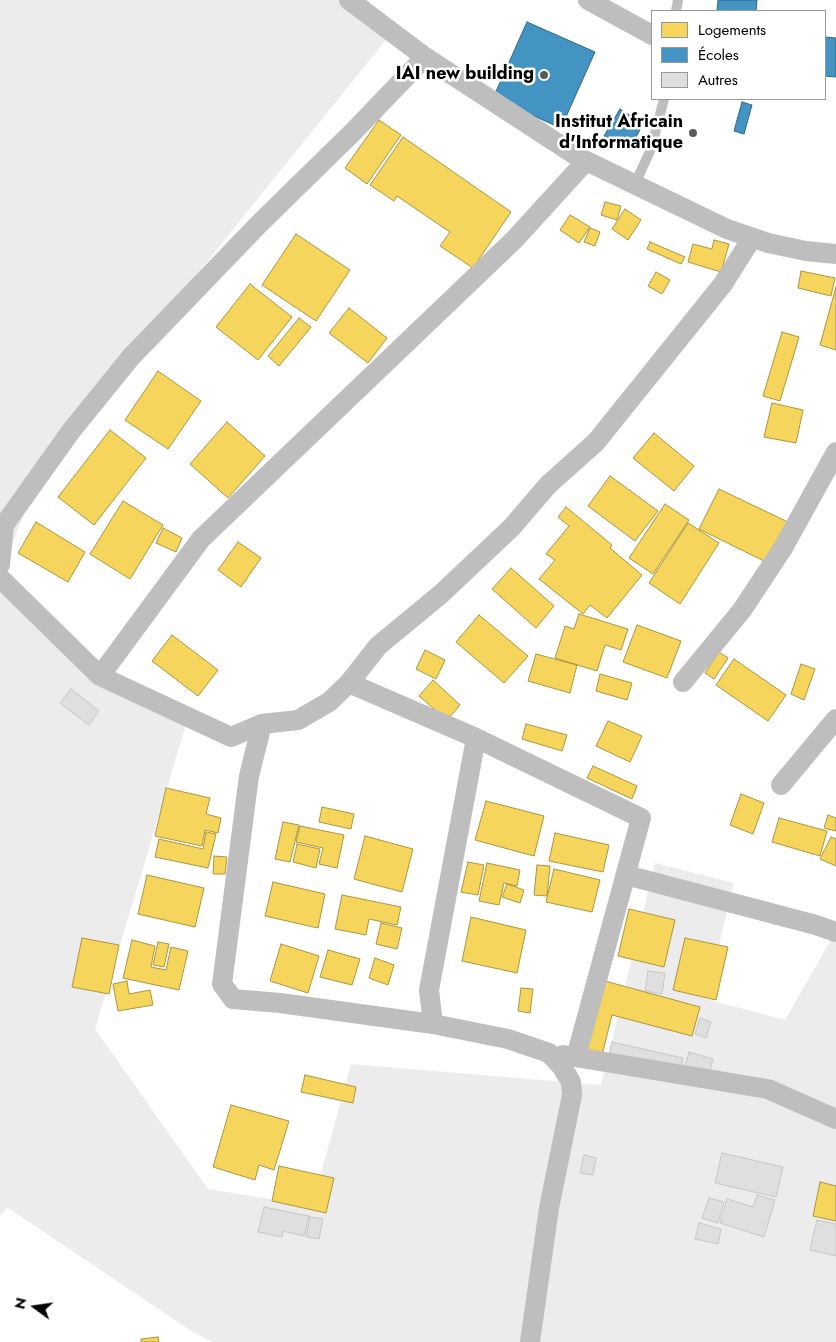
<!DOCTYPE html>
<html>
<head>
<meta charset="utf-8">
<style>
  body { margin:0 }
  #map { position:relative; width:836px; height:1342px; overflow:hidden; background:#fff; font-family:Jost,sans-serif }
  canvas { display:block }
  .legend { position:absolute; left:651px; top:10px; width:175px; height:90px; box-sizing:border-box; background:#fff; border:1px solid #999; margin:0; padding:6px 9px; list-style:none; font-size:15px; color:#000 }
  .legend li { display:flex; align-items:center; gap:10px; height:25px }
  .legend b { width:25px; border:1px solid #999 }
  .north { position:absolute; left:10px; top:1282px; width:50px; height:50px; -webkit-text-stroke:4px #fff; paint-order:stroke; rotate:284deg; font-size:14px; font-weight:700; line-height:20px; text-align:center; color:#000 }
  .north::after { content:''; display:block; margin:auto; width:18px; height:22px; background:#000; clip-path:polygon(50% 0,100% 100%,50% 72%,0 100%) }
</style>
</head>
<body>
<div id="map">
<canvas width="836" height="1342"></canvas>
<ul class="legend">
<li><b style="height:14px;background:#f6d55c"></b>Logements</li>
<li><b style="height:14px;background:#4393c3"></b>Écoles</li>
<li><b style="height:14px;background:#dfdfdf"></b>Autres</li>
</ul>
<div class="north">N</div>
</div>
<script>
const c = document.querySelector('canvas').getContext('2d');
c.lineJoin = 'round';
function fill(path, color) {
  c.fillStyle = color;
  c.fill(path, 'evenodd');
}
function poly(rows) {
  const path = new Path2D();
  for (const r of rows) {
    path.moveTo(r[0], r[1]);
    for (let i = 2; i < r.length; i += 2) path.lineTo(r[i], r[i + 1]);
  }
  return path;
}
function stroke(path, color, width, dash) {
  c.strokeStyle = color;
  c.lineWidth = width;
  c.lineCap = dash ? 'butt' : 'round';
  c.setLineDash(dash || []);
  c.stroke(path);
}
function drawText(font, color, halo, rows, align = 'center') {
  c.font = font + ' Jost,sans-serif';
  c.lineWidth = 5;
  c.setLineDash([]);
  c.textBaseline = 'middle';
  c.strokeStyle = halo;
  c.fillStyle = color;
  for (const [text, x, y, turn = 0] of rows) {
    c.save();
    c.translate(x, y);
    c.rotate((+turn || 0) * Math.PI / 180);
    c.textAlign = isNaN(turn) ? turn : align;
    if (halo) c.strokeText(text, 0, 0);
    c.fillText(text, 0, 0);
    c.restore();
  }
}
fill(poly([
  [0,0,367,0,397,26,44,464,0,574],
  [0,593,187,721,95,1029,208,1189,312,1206,351,1064,601,1085,655,863,734,883,706,999,785,1020,836,931,836,1342,212,1342,193,1332,8,1208,0,1215]
]), '#ececec');
const homes = poly([
  [379,120,401,135,367,184,345,168,379,120],
  [403,137,511,212,473,268,440,246,450,232,397,196,394,201,370,185,403,137],
  [605,202,621,206,617,220,601,215,605,202],
  [625,209,641,220,628,240,612,229,625,209],
  [570,215,590,227,579,243,560,230,570,215],
  [590,228,600,232,595,246,584,242,590,228],
  [296,234,350,270,316,321,262,285,296,234],
  [714,240,729,244,721,272,688,262,693,244,712,249,714,240],
  [650,242,685,257,681,264,647,249,650,242],
  [801,271,835,278,831,296,798,288,801,271],
  [656,272,670,280,662,294,648,286,656,272],
  [250,284,292,317,258,360,216,327,250,284],
  [836,287,836,350,820,345,836,287],
  [349,308,387,338,368,363,329,333,349,308],
  [299,318,311,327,279,366,268,356,299,318],
  [782,332,799,337,780,401,763,396,782,332],
  [158,371,201,401,168,449,125,420,158,371],
  [772,403,803,410,796,443,764,437,772,403],
  [227,422,265,456,228,498,190,464,227,422],
  [110,430,146,458,94,525,58,497,110,430],
  [654,433,694,466,674,491,633,458,654,433],
  [610,476,658,511,635,541,588,506,610,476],
  [719,489,790,523,770,564,699,529,719,489],
  [123,501,163,525,130,579,90,554,123,501],
  [665,504,689,520,653,574,629,558,665,504],
  [566,507,612,545,610,548,642,575,607,618,590,605,583,614,539,579,555,560,546,554,569,526,558,517,566,507],
  [36,522,85,552,68,582,18,553,36,522],
  [688,523,719,543,680,604,649,583,688,523],
  [163,528,182,538,176,552,156,543,163,528],
  [238,542,261,558,241,587,218,570,238,542],
  [511,568,554,606,536,628,492,589,511,568],
  [579,614,628,629,621,650,605,645,597,671,555,658,565,626,574,629,579,614],
  [479,615,528,656,504,683,456,642,479,615],
  [637,625,681,641,667,678,623,662,637,625],
  [172,635,218,670,198,696,152,661,172,635],
  [425,650,445,660,436,679,416,669,425,650],
  [719,652,728,658,714,679,705,673,719,652],
  [536,654,577,665,570,693,528,681,536,654],
  [734,659,786,695,768,721,716,685,734,659],
  [801,664,815,669,804,700,791,694,801,664],
  [600,674,632,683,627,700,596,691,600,674],
  [433,680,460,705,447,720,419,696,433,680],
  [608,721,642,736,630,762,596,746,608,721],
  [526,724,567,735,562,751,522,739,526,724],
  [593,766,637,786,632,799,587,778,593,766],
  [166,788,210,798,206,814,221,818,218,833,205,830,202,846,155,836,166,788],
  [741,794,764,803,753,834,730,825,741,794],
  [486,801,544,816,534,856,475,840,486,801],
  [322,807,354,814,351,829,319,822,322,807],
  [828,815,836,818,836,831,824,828,828,815],
  [779,818,827,831,820,856,772,842,779,818],
  [283,822,299,825,290,862,275,859,283,822],
  [300,826,344,835,337,868,319,864,323,848,296,842,300,826],
  [206,832,216,834,208,868,155,857,159,839,203,849,206,832],
  [555,833,609,845,603,872,549,861,555,833],
  [365,836,413,849,402,892,354,879,365,836],
  [831,837,836,839,836,866,820,859,831,837],
  [297,844,320,849,316,868,293,862,297,844],
  [214,856,227,857,225,874,213,874,214,856],
  [468,862,484,865,478,895,461,892,468,862],
  [487,863,520,870,517,886,504,883,499,905,479,901,487,863],
  [537,865,550,866,547,896,534,895,537,865],
  [554,869,600,880,592,912,546,902,554,869],
  [147,875,204,888,195,927,138,914,147,875],
  [273,882,325,894,318,928,265,916,273,882],
  [507,884,524,890,520,903,502,897,507,884],
  [342,895,401,907,397,925,369,919,366,935,335,929,342,895],
  [629,909,675,920,664,967,618,956,629,909],
  [471,917,526,930,517,973,462,961,471,917],
  [381,923,402,928,397,949,376,944,381,923],
  [82,938,119,945,109,994,72,987,82,938],
  [685,938,728,947,716,1000,673,990,685,938],
  [132,940,155,946,151,967,166,970,171,947,188,951,179,990,123,978,132,940],
  [158,942,169,944,164,967,153,965,158,942],
  [281,944,319,956,308,993,270,981,281,944],
  [328,950,360,959,352,985,320,977,328,950],
  [375,958,394,965,388,985,369,978,375,958],
  [594,978,700,1007,692,1036,612,1015,602,1055,575,1048,594,978],
  [127,981,129,994,150,990,153,1005,118,1011,113,984,127,981],
  [521,988,533,989,530,1013,518,1011,521,988],
  [305,1075,356,1087,353,1103,301,1092,305,1075],
  [231,1105,289,1121,274,1170,259,1165,255,1180,213,1167,231,1105],
  [279,1166,334,1178,326,1213,272,1201,279,1166],
  [820,1182,836,1186,836,1221,813,1216,820,1182],
  [158,1337,159,1342,141,1342,141,1339,158,1337]
]);
fill(homes, '#f6d55c');
stroke(homes, '#ac9540', 1);
const schools = poly([
  [718,0,757,0,756,11,717,11,718,0],
  [527,22,595,52,561,128,493,98,527,22],
  [825,37,836,38,836,77,825,76,825,37],
  [742,102,752,105,744,134,734,131,742,102],
  [620,109,643,124,629,150,604,136,620,109]
]);
fill(schools, '#4393c3');
stroke(schools, '#2f6788', 1);
const building = poly([
  [71,689,99,711,89,725,60,703,71,689],
  [648,971,665,973,662,994,645,991,648,971],
  [700,1018,711,1022,706,1038,695,1034,700,1018],
  [612,1042,683,1058,679,1076,608,1060,612,1042],
  [689,1052,713,1059,707,1079,683,1072,689,1052],
  [722,1153,783,1167,776,1197,715,1183,722,1153],
  [584,1155,596,1158,593,1175,580,1173,584,1155],
  [757,1195,775,1200,764,1237,720,1223,727,1199,753,1207,757,1195],
  [709,1198,724,1202,718,1223,702,1218,709,1198],
  [264,1207,309,1216,304,1236,283,1231,282,1237,258,1232,264,1207],
  [310,1217,323,1219,319,1239,306,1237,310,1217],
  [817,1220,836,1224,836,1256,810,1250,817,1220],
  [699,1223,721,1229,718,1244,695,1239,699,1223]
]);
fill(building, '#dfdfdf');
stroke(building, '#c7c7c7', 1);
stroke(poly([
  [676,11,678,0],
  [634,186,651,149,664,99]
]), '#bebebe', 10);
stroke(poly([
  [349,0,425,57,580,158,727,229,768,243,806,251,836,254],
  [588,0,652,35],
  [0,565,4,525,71,431,131,357,260,223,352,133,425,57],
  [0,578,100,676,231,737,262,724],
  [100,676,201,539,515,239,586,161],
  [683,682,742,610,783,548,836,452],
  [349,683,476,738],
  [781,785,836,719],
  [626,875,816,925,836,932],
  [433,1024,429,990,476,738,641,818,576,1057],
  [563,1055,768,1089,836,1119],
  [530,1342,549,1208,572,1095,571,1082,562,1067,549,1053,508,1039,433,1024,280,1003,233,999,222,984,249,776,262,724,298,720,329,702,349,683,378,646,441,594,512,527,548,485,596,442,723,284,752,238]
]), '#bebebe', 20);
for (const [x, y, r, color] of [
  [544,75,5,"#595959"],
  [693,133,5,"#595959"]
]) {
  const dot = new Path2D();
  dot.arc(x, y, r, 0, 2 * Math.PI);
  c.fillStyle = color;
  c.fill(dot);
  stroke(dot, '#fff', 2);
}
drawText('bold 18px', '#000', '#fff', [
  ["IAI new building",534,75],
  ["Institut Africain",683,123],
  ["d'Informatique",683,144]
], 'right');
</script>
</body>
</html>
